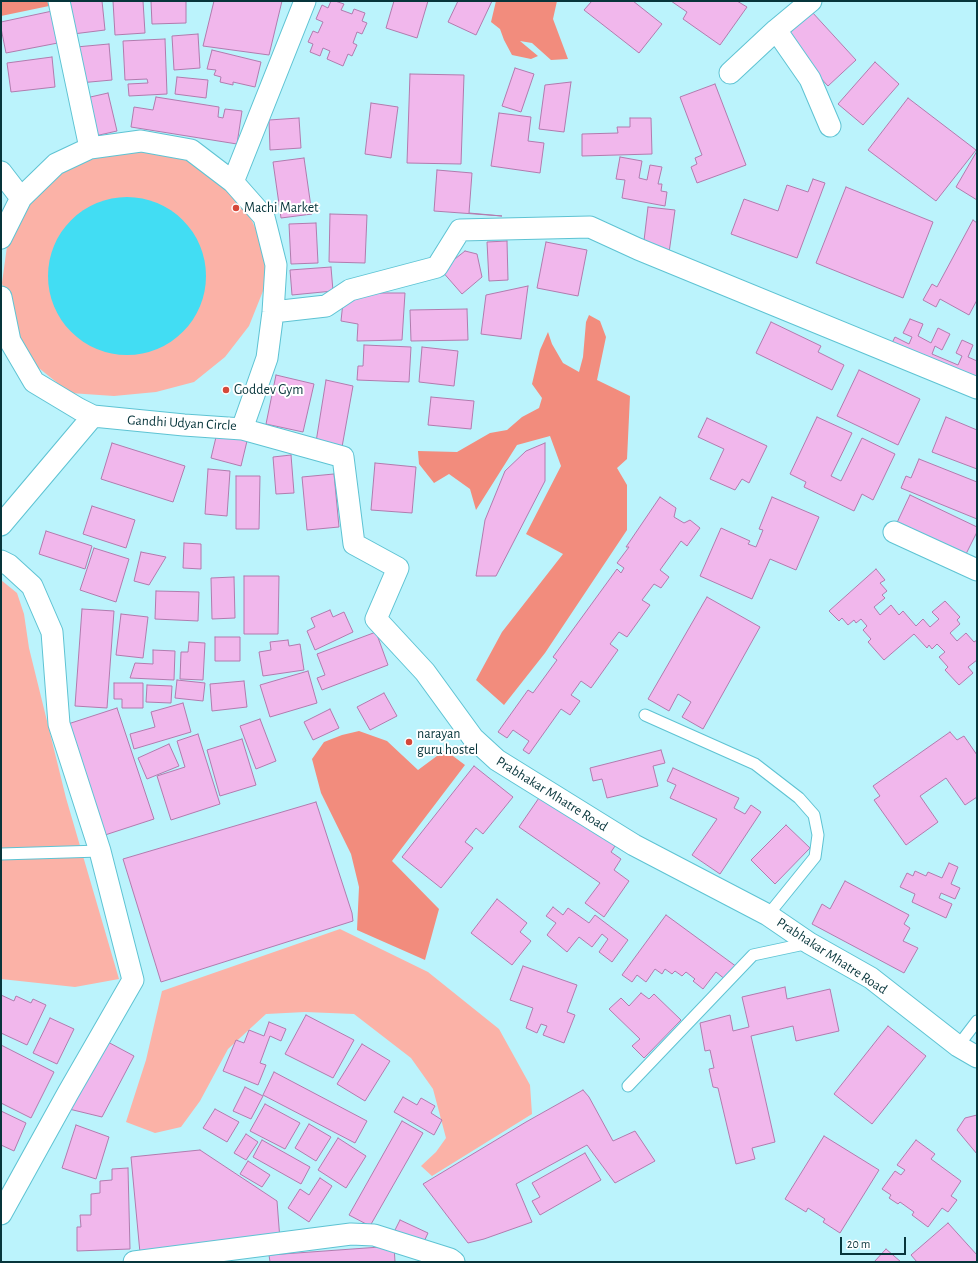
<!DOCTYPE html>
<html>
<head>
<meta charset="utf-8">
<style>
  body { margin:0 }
  #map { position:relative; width:978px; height:1263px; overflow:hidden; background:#bbf3fc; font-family:"Alegreya Sans",sans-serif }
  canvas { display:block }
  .frame { position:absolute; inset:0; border:2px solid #07353b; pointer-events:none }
  .scale { position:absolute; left:840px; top:1237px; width:66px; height:18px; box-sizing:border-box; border:2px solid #07353b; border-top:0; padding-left:5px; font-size:12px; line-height:14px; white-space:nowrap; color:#07353b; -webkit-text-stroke:3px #fff; paint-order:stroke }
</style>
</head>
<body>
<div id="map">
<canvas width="978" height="1263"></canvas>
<div class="frame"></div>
<div class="scale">20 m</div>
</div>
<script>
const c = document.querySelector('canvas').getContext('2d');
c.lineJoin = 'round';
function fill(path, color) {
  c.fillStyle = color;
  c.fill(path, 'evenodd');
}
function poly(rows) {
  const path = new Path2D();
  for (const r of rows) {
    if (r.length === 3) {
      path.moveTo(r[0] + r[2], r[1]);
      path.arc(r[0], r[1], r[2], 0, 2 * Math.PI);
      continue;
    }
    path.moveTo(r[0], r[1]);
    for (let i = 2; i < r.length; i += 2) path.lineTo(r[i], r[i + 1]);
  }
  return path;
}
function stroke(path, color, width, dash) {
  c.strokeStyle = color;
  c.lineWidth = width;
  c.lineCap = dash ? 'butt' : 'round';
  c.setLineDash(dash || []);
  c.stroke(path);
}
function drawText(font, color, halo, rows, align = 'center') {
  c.font = font + ' "Alegreya Sans",sans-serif';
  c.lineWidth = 4;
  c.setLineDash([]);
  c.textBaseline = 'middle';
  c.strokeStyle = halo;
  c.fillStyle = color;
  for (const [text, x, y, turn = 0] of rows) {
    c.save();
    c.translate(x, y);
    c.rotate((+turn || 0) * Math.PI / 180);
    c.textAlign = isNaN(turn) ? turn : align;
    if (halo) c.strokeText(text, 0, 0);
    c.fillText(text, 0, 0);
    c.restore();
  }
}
fill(poly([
  [135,146,177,153,214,173,243,202,261,240,267,281,249,326,225,357,194,382,156,392,114,396,70,393,35,365,12,327,2,283,8,239,27,202,57,172,94,153],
  [1,580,17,593,24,614,29,648,66,798,119,979,75,987,1,979],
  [340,929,428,972,499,1029,530,1085,532,1114,432,1176,421,1166,436,1152,446,1138,433,1089,411,1058,354,1014,305,1012,266,1014,228,1049,200,1101,181,1127,155,1133,126,1122,146,1060,162,991]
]), '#fbb2a7');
fill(poly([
  [1,1,47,1,49,6,1,16],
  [496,1,557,1,553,19,568,59,551,60,532,43,520,41,538,56,531,59,512,55,504,40,500,29,491,22],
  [589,315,600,321,606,337,597,380,630,396,627,459,617,468,627,485,627,530,545,653,504,705,476,680,502,632,563,554,526,534,561,466,550,436,517,445,476,510,470,489,449,474,434,483,419,464,418,451,457,452,490,433,507,430,522,417,539,408,542,398,532,384,540,350,548,332,552,344,563,363,579,372,583,357,586,322],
  [359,731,387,741,418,770,445,750,465,765,392,861,439,909,425,960,357,930,359,887,351,854,321,793,312,759,324,742,342,735]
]), '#f28c7d');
fill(poly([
  [127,276,79]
]), '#42ddf3');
const building = poly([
  [69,1,102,1,105,30,73,34,69,1],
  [113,1,143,1,145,33,115,35,113,1],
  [151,1,186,1,186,23,152,24,151,1],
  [214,1,282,1,269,55,203,46,214,1],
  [331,1,335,1,344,4,341,10,352,14,354,9,365,13,362,21,367,23,362,34,357,32,353,43,357,45,352,56,348,54,343,66,327,59,330,51,323,48,320,56,310,52,313,44,308,42,313,31,318,33,323,22,316,19,322,5,328,8,331,1],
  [394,1,428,1,417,38,386,28,394,1],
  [458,1,492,1,476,35,448,22,458,1],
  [592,1,633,1,662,24,639,53,584,10,592,1],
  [671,1,737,1,747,7,720,45,683,19,687,12,671,1],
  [57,10,63,42,6,53,1,28,1,22,57,10],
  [812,12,856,60,828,86,784,38,812,12],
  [198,34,200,68,174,70,172,36,198,34],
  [165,39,167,94,129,96,128,84,148,83,147,79,125,80,123,41,165,39],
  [109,44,112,80,79,83,76,47,109,44],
  [212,50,261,62,255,87,233,82,233,85,220,82,221,77,214,75,216,70,207,69,212,50],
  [52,57,55,87,11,92,7,63,52,57],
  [875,62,899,84,863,125,838,104,875,62],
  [515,68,534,74,521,112,502,106,515,68],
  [410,74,464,75,461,164,407,163,410,74],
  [177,77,208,80,206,98,175,94,177,77],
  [571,82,564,132,539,129,545,85,571,82],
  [715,84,746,165,697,183,691,167,697,164,695,158,702,155,680,97,715,84],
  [108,93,117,131,95,136,86,98,108,93],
  [156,97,219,107,218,117,223,118,225,109,242,111,237,144,131,127,134,107,153,110,156,97],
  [908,98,976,150,936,201,868,150,908,98],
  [371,103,398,107,391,158,365,154,371,103],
  [499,113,531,117,528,141,544,143,540,173,491,166,499,113],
  [299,118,301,148,270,150,269,120,299,118],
  [630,118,651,118,652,154,582,156,582,134,618,133,617,127,630,127,630,118],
  [977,151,977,200,956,187,977,151],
  [620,157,642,161,639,178,647,180,650,165,662,167,658,184,662,184,661,191,667,192,665,206,622,198,625,180,616,179,620,157],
  [304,158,312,214,281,218,273,162,304,158],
  [437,170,472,173,469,213,502,216,434,211,437,170],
  [813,179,825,183,797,258,731,234,744,199,778,211,787,185,808,192,813,179],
  [846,187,933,222,903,298,816,263,846,187],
  [648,207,675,210,668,260,643,249,648,207],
  [330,214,367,215,365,263,329,262,330,214],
  [973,220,977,223,977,300,969,315,940,299,936,307,923,300,932,284,937,287,973,220],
  [316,223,318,263,291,264,289,224,316,223],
  [507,241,508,280,489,281,487,242,507,241],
  [546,242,587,250,578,296,537,288,546,242],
  [465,251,477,254,482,277,462,294,441,270,465,251],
  [331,267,333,291,292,295,290,270,331,267],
  [528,286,521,339,481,334,486,295,528,286],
  [362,293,405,293,402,340,357,341,358,324,341,321,343,302,362,293],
  [467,309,468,340,411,341,410,310,467,309],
  [910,319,923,324,918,336,931,343,938,328,950,334,942,350,935,346,932,354,958,365,962,356,956,353,962,340,973,345,968,357,977,361,977,385,891,345,895,337,909,344,912,337,903,333,910,319],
  [771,322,821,346,818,352,844,365,832,390,756,353,771,322],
  [364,345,411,347,409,382,357,380,358,366,363,366,364,345],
  [422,347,458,351,454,386,419,382,422,347],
  [859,370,920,399,898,445,837,416,859,370],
  [276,375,314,384,303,432,266,424,276,375],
  [326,380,353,386,342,447,316,442,326,380],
  [431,397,474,401,471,429,428,425,431,397],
  [817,417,852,433,831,476,841,481,862,438,895,454,873,500,862,494,854,511,804,487,806,482,790,474,817,417],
  [946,417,977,430,977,469,932,452,946,417],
  [707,418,767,446,749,483,742,479,735,490,710,479,724,449,698,437,707,418],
  [217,433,247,441,241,466,211,458,217,433],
  [112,443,185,466,173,502,101,479,112,443],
  [545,443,545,481,496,576,476,576,485,520,505,471,526,451,545,443],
  [291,455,294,493,276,494,273,457,291,455],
  [919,459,977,482,977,519,901,488,906,476,911,478,919,459],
  [375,463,416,467,412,513,371,510,375,463],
  [208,469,230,471,227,516,205,514,208,469],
  [334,474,339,527,307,530,302,477,334,474],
  [236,476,260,476,259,529,236,529,236,476],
  [910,495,977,527,977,532,962,562,894,529,910,495],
  [660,497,676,508,674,517,684,523,690,520,700,528,687,546,681,541,660,570,669,577,661,588,654,584,642,600,650,605,627,637,619,632,610,644,618,650,591,688,581,681,571,695,580,701,570,715,561,709,529,754,523,750,529,741,513,730,507,738,498,732,528,690,533,693,557,660,553,657,617,569,621,573,624,568,617,563,629,547,626,547,660,497],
  [772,497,819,517,796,570,770,559,752,599,700,576,721,528,750,541,748,544,756,547,763,530,759,529,772,497],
  [92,506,135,520,126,548,83,534,92,506],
  [46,531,92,546,85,569,39,554,46,531],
  [184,543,201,544,201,569,183,568,184,543],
  [94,548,129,559,116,602,80,590,94,548],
  [141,552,166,557,149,585,134,581,141,552],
  [876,569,885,580,880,583,887,591,882,595,885,598,874,607,880,615,891,605,899,615,903,611,916,626,923,619,930,627,939,619,932,612,945,601,960,617,957,620,960,624,950,633,957,641,966,633,974,642,977,640,977,660,968,667,973,673,959,685,945,670,948,667,939,657,945,652,937,644,932,649,929,645,927,648,914,634,884,660,868,642,871,639,863,630,867,626,861,619,856,623,854,620,848,625,842,618,839,621,829,611,876,569],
  [244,576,279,576,278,634,244,634,244,576],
  [234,577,235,618,212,619,211,578,234,577],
  [156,591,199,592,198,621,155,619,156,591],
  [707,597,760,627,703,729,682,717,691,702,678,694,669,711,648,699,707,597],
  [82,609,114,611,107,708,75,706,82,609],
  [330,610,333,617,344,612,353,632,315,650,307,631,315,627,311,618,330,610],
  [121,614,148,617,143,658,116,655,121,614],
  [376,632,388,665,322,690,317,678,325,675,317,654,376,632],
  [215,637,240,637,240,661,215,661,215,637],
  [288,640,289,646,300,644,304,670,263,676,259,652,271,650,270,642,288,640],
  [189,642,205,643,203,680,180,679,181,652,188,652,189,642],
  [153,650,175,651,174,680,130,678,135,663,153,664,153,650],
  [308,671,317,703,270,717,260,685,308,671],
  [177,680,205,683,203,701,175,698,177,680],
  [244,681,247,707,212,711,210,684,244,681],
  [114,683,143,683,143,708,122,708,122,699,114,699,114,683],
  [147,685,172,686,171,703,146,702,147,685],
  [384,693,397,716,370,730,357,707,384,693],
  [183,703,191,732,134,749,130,734,155,727,151,712,183,703],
  [117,708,154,819,105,835,68,724,117,708],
  [330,709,339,728,313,740,304,722,330,709],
  [260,719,276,761,256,769,240,726,260,719],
  [950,732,957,740,964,736,977,755,977,797,965,805,946,778,920,796,938,822,906,845,874,800,880,796,873,786,950,732],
  [198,734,220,804,171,820,157,776,185,767,177,741,198,734],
  [242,739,256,785,220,796,207,750,242,739],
  [169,744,179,766,147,779,138,758,169,744],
  [661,750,665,763,653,766,658,786,607,798,602,779,593,781,590,768,661,750],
  [474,766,513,797,483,834,476,828,465,842,473,848,441,888,402,857,474,766],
  [673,768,739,798,734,808,745,814,751,805,761,812,720,874,692,855,717,819,670,798,676,785,667,781,673,768],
  [541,795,617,843,611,852,621,859,614,870,629,881,604,917,585,903,600,883,519,827,541,795],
  [316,802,352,913,353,921,161,982,123,859,316,802],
  [786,825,810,848,775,884,751,860,786,825],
  [949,863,958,867,951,884,960,888,955,899,941,893,939,898,952,904,946,918,912,902,915,894,900,887,907,873,913,876,915,871,926,876,928,872,942,878,949,863],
  [845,881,909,915,904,924,910,928,903,941,918,948,904,973,812,924,822,904,830,909,845,881],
  [497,899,527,923,520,932,531,941,512,965,471,933,497,899],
  [553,907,563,915,568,908,589,923,595,915,628,940,612,962,599,952,608,939,602,934,592,947,579,937,567,952,547,935,556,923,546,916,553,907],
  [666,915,737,967,726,980,716,972,703,989,693,981,695,979,686,972,682,976,675,971,672,974,665,969,662,974,655,969,646,982,637,975,632,982,622,975,666,915],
  [523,966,577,985,567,1012,575,1015,564,1043,543,1035,547,1026,541,1024,537,1033,526,1028,533,1008,510,1000,523,966],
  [785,987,787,999,830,989,839,1031,796,1041,793,1026,751,1036,775,1142,752,1148,755,1159,736,1164,718,1088,713,1087,709,1069,714,1068,710,1050,705,1051,700,1023,730,1015,733,1031,749,1027,742,997,785,987],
  [641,993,649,999,654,994,681,1020,644,1058,632,1046,640,1039,609,1009,621,998,629,1006,641,993],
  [1,995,14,1001,16,996,31,1003,33,999,46,1005,27,1045,1,1033,1,995],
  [306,1015,354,1040,333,1078,285,1054,306,1015],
  [50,1018,74,1029,57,1064,33,1053,50,1018],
  [269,1022,286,1029,281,1041,270,1036,260,1063,266,1065,258,1085,223,1071,236,1040,244,1043,249,1030,264,1036,269,1022],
  [888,1026,926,1056,872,1124,834,1094,888,1026],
  [106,1041,134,1056,102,1117,69,1109,106,1041],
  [362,1044,390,1061,365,1101,337,1084,362,1044],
  [1,1045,54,1072,31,1118,1,1103,1,1045],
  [274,1072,367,1121,355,1143,263,1095,274,1072],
  [245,1087,263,1096,251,1119,233,1111,245,1087],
  [583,1090,589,1097,613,1141,635,1131,655,1161,615,1183,587,1145,516,1184,532,1222,484,1239,468,1243,423,1184,526,1122,583,1090],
  [403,1097,417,1105,421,1098,435,1106,431,1113,442,1120,434,1135,394,1112,403,1097],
  [265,1104,300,1123,285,1149,250,1131,265,1104],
  [215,1109,239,1122,227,1142,203,1128,215,1109],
  [1,1111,26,1123,14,1151,1,1145,1,1111],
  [977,1115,977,1154,957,1130,965,1118,977,1115],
  [402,1121,423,1133,370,1226,349,1215,402,1121],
  [309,1124,331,1137,316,1161,295,1148,309,1124],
  [76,1125,109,1137,96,1179,62,1168,76,1125],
  [246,1134,258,1142,246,1160,234,1153,246,1134],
  [824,1136,879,1170,840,1233,823,1222,825,1219,808,1208,806,1212,785,1199,824,1136],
  [338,1138,366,1156,346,1188,318,1170,338,1138],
  [262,1140,310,1167,301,1184,253,1157,262,1140],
  [916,1140,935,1154,931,1159,961,1181,951,1196,957,1200,948,1212,942,1208,928,1227,912,1215,914,1212,900,1202,898,1204,889,1198,891,1195,882,1189,895,1171,901,1175,905,1170,897,1165,916,1140],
  [200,1150,277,1201,280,1240,140,1253,131,1157,200,1150],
  [585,1153,601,1180,540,1215,532,1201,540,1197,532,1183,585,1153],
  [248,1161,270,1175,262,1187,240,1174,248,1161],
  [128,1168,130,1249,77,1251,77,1227,81,1227,80,1215,91,1215,91,1194,100,1193,100,1181,112,1180,112,1169,128,1168],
  [320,1178,332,1186,309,1222,288,1208,300,1189,309,1195,320,1178],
  [400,1220,428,1233,422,1246,394,1232,400,1220],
  [948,1223,977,1255,977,1262,917,1262,911,1255,948,1223],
  [394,1246,395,1262,270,1262,269,1255,394,1246],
  [886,1249,901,1262,874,1262,886,1249]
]);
fill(building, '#f1b7ec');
stroke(building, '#b17bae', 1);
const service = poly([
  [645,715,755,764,799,798,814,815,818,835,815,857,768,915],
  [1,854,100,851],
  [958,1046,977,1021],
  [628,1086,753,955,809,943]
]);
const minor = poly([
  [59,1,90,148],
  [811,1,776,30,810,79,830,126],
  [730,73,776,30],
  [1,172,21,198],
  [233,182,305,1],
  [1,238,21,198,56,164,90,148,141,141,191,150,233,182,264,217,276,265,273,312,267,358,242,429,184,425,93,416,79,409,34,382,10,341,1,297],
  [273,312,326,306,350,290,437,267,460,230,590,227,638,249,977,388],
  [242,429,343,457,354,544,398,568,376,619,425,672,473,738,497,760,634,845,768,915,809,943,871,978,958,1046,977,1057],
  [1,525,93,416],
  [894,532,977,570],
  [1,561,9,565,32,586,52,632,59,724,100,851,133,980,68,1093,1,1214],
  [134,1262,351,1234,374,1235,450,1259,454,1262]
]);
stroke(service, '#5ec3d3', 13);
stroke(minor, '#5ec3d3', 23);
stroke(service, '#fff', 11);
stroke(minor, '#fff', 21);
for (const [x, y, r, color] of [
  [236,208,4,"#d5483a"],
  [226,390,4,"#d5483a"],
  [409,742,4,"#d5483a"]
]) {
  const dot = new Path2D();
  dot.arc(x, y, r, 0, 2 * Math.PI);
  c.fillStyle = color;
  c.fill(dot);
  stroke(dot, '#fff', 1.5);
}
drawText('14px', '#07353b', '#fff', [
  ["Machi Market",244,208],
  ["Goddev Gym",234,390],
  ["narayan",417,734],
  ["guru hostel",417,750]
], 'left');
drawText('14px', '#07353b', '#fff', [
  ["Gandhi Udyan Circle",182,423,3],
  ["Prabhakar Mhatre Road",552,794,32],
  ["Prabhakar Mhatre Road",832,956,33]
]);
</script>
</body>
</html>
